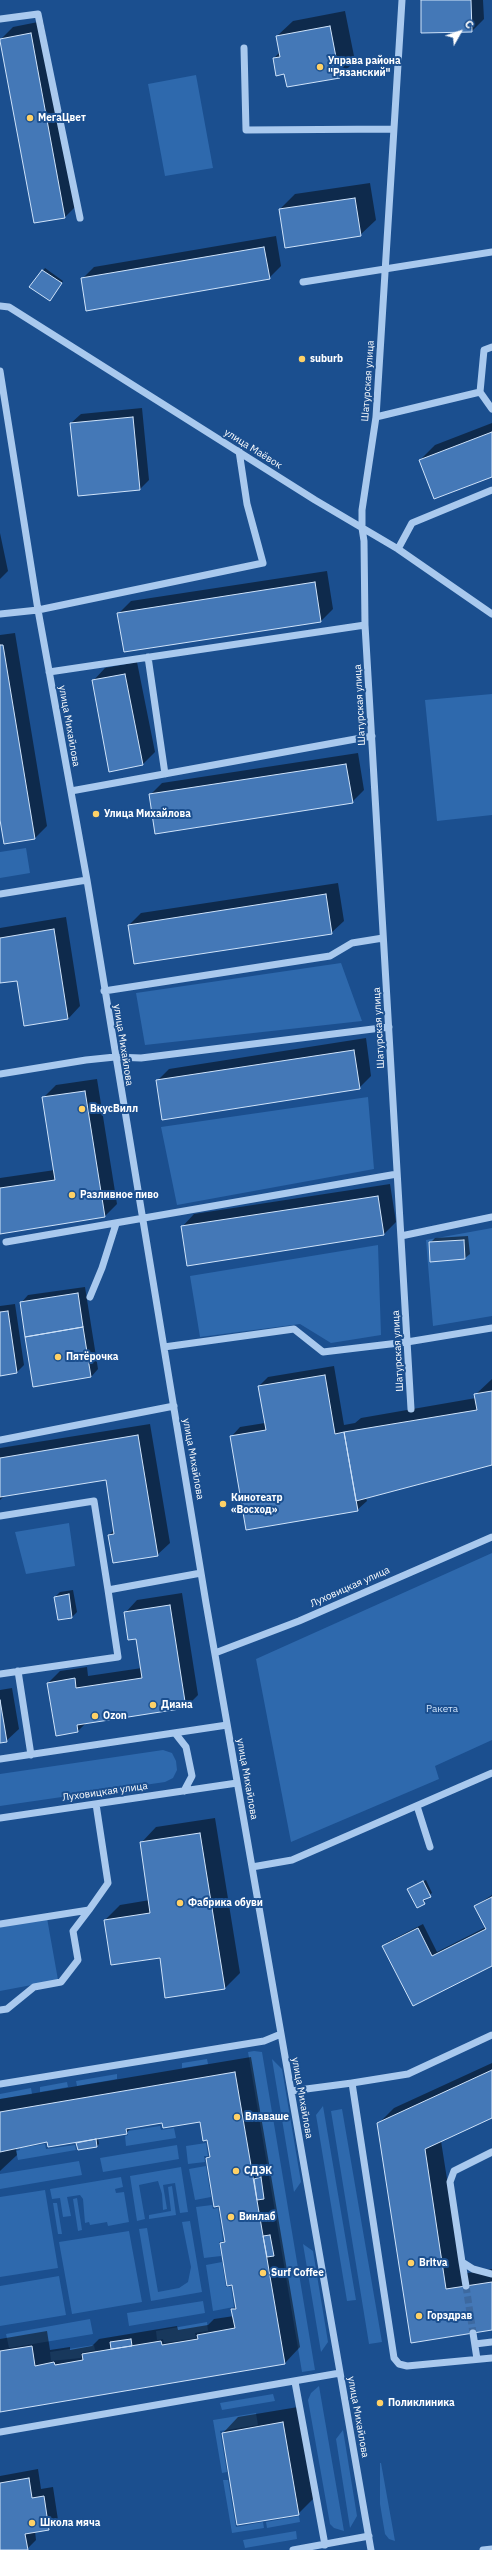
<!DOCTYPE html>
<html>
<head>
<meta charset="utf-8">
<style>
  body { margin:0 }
  #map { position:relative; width:492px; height:2550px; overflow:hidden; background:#1b4f8f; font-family:"IBM Plex Sans",sans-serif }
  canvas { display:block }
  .north { position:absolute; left:440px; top:12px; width:40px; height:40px; -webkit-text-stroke:3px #1b4f8f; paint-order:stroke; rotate:50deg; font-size:11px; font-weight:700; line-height:16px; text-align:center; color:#fff }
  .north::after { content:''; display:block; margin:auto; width:14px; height:18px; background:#fff; clip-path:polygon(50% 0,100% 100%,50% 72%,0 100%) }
</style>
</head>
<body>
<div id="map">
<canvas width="492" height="2550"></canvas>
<div class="north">С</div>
</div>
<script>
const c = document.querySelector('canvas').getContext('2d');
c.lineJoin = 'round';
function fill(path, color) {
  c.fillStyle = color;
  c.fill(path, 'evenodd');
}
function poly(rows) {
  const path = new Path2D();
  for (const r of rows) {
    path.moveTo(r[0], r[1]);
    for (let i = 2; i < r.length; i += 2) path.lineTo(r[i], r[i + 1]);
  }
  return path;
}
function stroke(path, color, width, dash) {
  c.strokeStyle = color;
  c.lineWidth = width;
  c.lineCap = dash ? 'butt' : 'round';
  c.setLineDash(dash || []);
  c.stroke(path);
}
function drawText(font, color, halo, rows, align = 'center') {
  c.font = font + ' "IBM Plex Sans",sans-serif';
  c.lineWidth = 4;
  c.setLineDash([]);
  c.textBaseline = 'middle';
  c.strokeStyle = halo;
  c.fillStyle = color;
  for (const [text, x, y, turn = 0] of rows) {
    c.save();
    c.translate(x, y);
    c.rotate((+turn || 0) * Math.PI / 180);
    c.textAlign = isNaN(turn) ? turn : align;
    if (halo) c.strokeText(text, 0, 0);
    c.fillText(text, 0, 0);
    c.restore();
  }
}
fill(poly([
  [196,75,213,168,165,176,148,84],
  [492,694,492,815,437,821,425,700],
  [26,848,30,873,0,878,0,852],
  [341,963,362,1021,145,1045,136,993],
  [368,1097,374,1169,177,1205,161,1127],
  [492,1228,492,1316,433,1326,426,1240],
  [378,1245,381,1335,331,1343,300,1324,200,1337,190,1276],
  [69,1523,75,1566,26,1574,15,1532],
  [492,1553,492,1740,435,1766,439,1779,291,1842,256,1659],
  [163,1750,172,1753,176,1761,177,1770,173,1778,165,1782,0,1806,0,1774],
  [47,1918,58,1980,0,1991,0,1927],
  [254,2051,262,2052,315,2370,302,2372,248,2052],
  [207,2059,208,2064,182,2068,182,2063],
  [272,2059,282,2069,301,2182,294,2192],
  [117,2074,117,2079,77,2086,76,2081],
  [67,2082,68,2087,40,2092,40,2087],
  [31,2088,32,2094,0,2099,0,2094],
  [323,2106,356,2300,347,2301,316,2115],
  [342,2109,382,2342,369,2344,331,2111],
  [160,2126,161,2130,174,2128,176,2138,126,2146,125,2136,128,2135,128,2131],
  [206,2143,208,2156,204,2156,205,2162,188,2164,186,2146],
  [45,2144,46,2149,75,2145,76,2150,18,2160,16,2151,20,2150,20,2148],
  [177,2145,179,2159,103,2172,100,2158],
  [79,2161,82,2175,0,2189,0,2174],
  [206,2166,211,2197,195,2200,189,2169],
  [181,2167,188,2212,180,2213,175,2183,163,2185,167,2209,163,2210,162,2194,158,2181,139,2185,145,2219,137,2221,130,2176],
  [121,2177,123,2187,115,2189,116,2193,124,2192,129,2222,108,2226,107,2222,90,2225,89,2222,85,2223,83,2199,80,2195,67,2197,71,2216,63,2217,60,2198,52,2199,50,2189],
  [172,2186,176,2215,149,2219,149,2215,171,2211,168,2187],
  [45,2190,58,2268,0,2277,0,2197],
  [77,2198,82,2230,78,2231,73,2199],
  [53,2203,57,2203,62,2234,58,2234],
  [212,2205,213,2209,218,2208,223,2241,219,2242,221,2256,204,2258,196,2207],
  [190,2221,202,2292,151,2301,139,2229,147,2228,158,2292,179,2288,188,2282,191,2267,182,2222],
  [129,2231,142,2302,72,2314,59,2242],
  [303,2244,313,2251,328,2342,321,2352],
  [222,2262,226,2287,231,2287,234,2307,213,2311,206,2265],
  [59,2276,66,2315,0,2326,0,2286],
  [203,2301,205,2313,129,2326,127,2313],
  [90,2319,93,2334,9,2348,6,2334],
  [207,2322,208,2331,195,2333,196,2338,164,2343,163,2339,157,2340,156,2331],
  [94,2345,95,2350,81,2353,81,2358,51,2361,50,2352],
  [319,2386,344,2531,334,2528,330,2524,308,2400,311,2393],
  [273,2394,275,2401,222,2410,220,2403],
  [256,2413,258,2425,220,2431,227,2472,222,2473,213,2420],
  [343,2430,357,2516,350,2528,336,2439],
  [380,2463,381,2463,395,2541,389,2539,385,2534,380,2504],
  [223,2480,228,2480,236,2527,263,2522,264,2528,232,2533],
  [299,2516,300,2522,267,2528,266,2522],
  [296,2531,297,2539,245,2548,243,2540]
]), '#2e69ad');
fill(poly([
  [422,0,483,0,484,19,472,31],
  [345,11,355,61,339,77,285,73,274,58,280,52,277,36,293,21],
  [43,21,77,205,65,217,35,222,1,39,13,27],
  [370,183,376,220,360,235,280,209,295,194],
  [276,236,281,266,269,278,82,279,94,267],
  [45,268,63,281,52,297,31,287],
  [142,408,149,480,140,489,78,495,71,423,81,414],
  [492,423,492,475,420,460,435,445],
  [0,533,8,571,0,579],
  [327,571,333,609,321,621,119,613,131,601],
  [15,633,47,826,35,838,0,814,0,635],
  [137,662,155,752,143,764,93,681,105,668],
  [358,753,364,790,352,802,150,795,162,783],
  [338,883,344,921,331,933,129,925,141,913],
  [66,917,80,1006,68,1019,17,979,0,982,0,928],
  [366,1038,371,1076,359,1088,157,1081,169,1069],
  [97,1079,117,1204,105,1216,0,1233,0,1178,55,1170,43,1098,56,1085],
  [390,1184,396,1222,384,1234,188,1264,182,1227,194,1214],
  [468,1236,470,1254,465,1258,430,1243,435,1238],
  [85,1287,98,1369,91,1377,21,1303,28,1295],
  [15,1304,24,1365,17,1372,0,1375,0,1306],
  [334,1366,344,1425,355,1423,361,1418,476,1398,475,1395,492,1379,492,1464,366,1498,367,1501,357,1510,231,1437,240,1427,265,1423,259,1386,268,1377],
  [150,1424,170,1543,157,1555,109,1535,115,1529,107,1479,4,1496,0,1500,0,1448],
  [73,1590,77,1612,72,1617,59,1619,55,1597,60,1592],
  [182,1593,198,1695,186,1707,86,1723,78,1731,48,1683,60,1671,87,1667,88,1676,142,1668,137,1638,125,1613,137,1600],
  [12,1688,19,1729,6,1741,0,1742,0,1690],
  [215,1818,240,1973,225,1988,105,1920,120,1905,150,1900,141,1843,156,1827],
  [426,1880,432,1893,425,1898,424,1903,411,1887],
  [492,1895,492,1965,413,2005,383,1947,388,1942,423,1924,437,1952,486,1927,475,1906],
  [251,2057,300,2347,285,2363,0,2411,0,2339,47,2331,50,2350,70,2347,70,2350,92,2346,99,2339,177,2326,178,2330,208,2325,214,2319,234,2316,233,2310,237,2305,221,2244,226,2239,207,2158,211,2154,208,2139,200,2121,163,2122,132,2127,126,2133,98,2138,99,2144,97,2146,78,2149,79,2141,47,2141,22,2145,16,2149,17,2155,0,2171,0,2099],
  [492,2063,492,2117,441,2141,462,2274,492,2269,492,2329,412,2341,378,2124,394,2108],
  [298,2407,314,2498,298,2514,223,2433,238,2417],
  [38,2469,41,2489,53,2487,58,2520,49,2529,35,2531,36,2540,27,2549,0,2550,0,2476]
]), '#0007');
const building = poly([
  [421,0,471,0,472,32,421,33,421,0],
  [330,26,340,78,287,87,284,74,276,76,273,58,280,57,276,36,330,26],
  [31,33,65,218,34,223,0,41,0,39,31,33],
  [355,198,361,236,285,248,279,209,355,198],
  [264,247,270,279,86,311,81,278,264,247],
  [42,270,62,283,50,301,29,287,42,270],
  [133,417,140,490,78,496,70,423,133,417],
  [492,432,492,477,434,499,419,460,492,432],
  [315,582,321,622,124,652,117,613,315,582],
  [0,645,3,645,35,839,4,844,0,820,0,645],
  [125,674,143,765,109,772,92,680,125,674],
  [346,764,353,803,155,834,149,794,346,764],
  [326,894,332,934,134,964,128,925,326,894],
  [54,929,68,1019,24,1026,17,981,0,983,0,938,54,929],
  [354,1050,360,1089,162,1120,156,1080,354,1050],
  [85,1091,105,1217,0,1234,0,1188,55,1180,42,1097,85,1091],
  [378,1196,384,1235,187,1266,181,1226,378,1196],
  [464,1240,465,1259,430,1262,429,1242,464,1240],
  [78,1293,83,1327,25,1337,20,1302,78,1293],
  [8,1311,17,1373,0,1376,0,1312,8,1311],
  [83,1327,91,1377,33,1387,25,1337,83,1327],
  [325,1375,335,1434,344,1432,358,1511,246,1530,230,1436,266,1430,258,1386,325,1375],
  [492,1391,492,1465,356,1501,344,1432,477,1410,474,1394,492,1391],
  [138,1435,158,1556,113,1563,108,1535,114,1534,106,1480,0,1497,0,1458,138,1435],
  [69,1594,72,1618,58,1620,54,1597,69,1594],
  [170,1605,186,1708,77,1725,78,1732,56,1736,47,1683,75,1678,76,1688,142,1678,136,1639,128,1640,124,1612,170,1605],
  [0,1700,7,1742,0,1743,0,1700],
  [200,1833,225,1989,165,1998,160,1958,111,1965,104,1920,150,1913,140,1842,200,1833],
  [423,1881,431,1897,423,1900,425,1904,417,1908,407,1889,423,1881],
  [492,1897,492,1966,413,2006,382,1946,418,1928,432,1956,486,1929,474,1906,492,1897],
  [492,2070,492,2118,425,2149,446,2289,492,2282,492,2330,411,2343,377,2123,492,2070],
  [235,2072,285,2364,0,2412,0,2351,32,2346,35,2366,54,2362,55,2365,83,2360,82,2354,161,2341,162,2345,198,2339,197,2335,235,2328,231,2309,236,2309,232,2285,227,2286,220,2243,225,2242,219,2206,214,2207,206,2158,210,2157,207,2140,203,2141,200,2122,163,2128,162,2123,126,2129,127,2134,48,2147,47,2142,0,2152,0,2112,235,2072],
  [96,2139,97,2147,78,2150,76,2143,96,2139],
  [261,2177,264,2199,257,2200,254,2179,261,2177],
  [270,2235,274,2256,267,2257,263,2236,270,2235],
  [131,2339,132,2346,111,2349,110,2342,131,2339],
  [283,2422,299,2515,237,2525,222,2433,283,2422],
  [29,2478,32,2498,44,2496,49,2530,25,2534,28,2550,0,2550,0,2483,29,2478]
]);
fill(building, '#4478b7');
stroke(building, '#cfe3fa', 1);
stroke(poly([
  [466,2286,473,2333]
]), '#3d69a0', 7, [7, 3.5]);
stroke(poly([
  [402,0,376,417,362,510,362,528,364,541,365,625,411,1409],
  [0,19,38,14,80,218],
  [244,48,246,130,394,129],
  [303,282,492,252],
  [0,306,9,307,315,500,398,549,492,614],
  [0,371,38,610,87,880,206,1603,371,2550],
  [480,392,484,350,492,347],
  [376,417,480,392,492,409],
  [398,549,412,523,492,490],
  [0,614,38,610,263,563,247,504,239,451],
  [148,657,165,774],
  [49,672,365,625],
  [71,791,372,736],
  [0,894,87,880],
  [104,991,330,956,352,943,383,938],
  [0,1074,86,1060,115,1057,141,1058,389,1027],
  [401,1236,492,1217],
  [6,1242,397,1174],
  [90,1297,102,1268,116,1224],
  [164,1347,294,1329,323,1352,407,1342,492,1328],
  [0,1440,174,1406],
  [0,1516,94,1501,108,1590],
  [215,1653,299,1621,492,1537],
  [18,1671,31,1755],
  [0,1674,118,1657,108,1590,201,1573],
  [175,1733,186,1747,192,1776,184,1791],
  [0,1759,227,1725],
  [417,1806,430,1847],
  [0,1818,237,1783],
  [252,1867,292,1860,492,1773],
  [0,1924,89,1910,108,1883,96,1804],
  [0,2010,7,2009,34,1987,61,1982,78,1960,73,1931,89,1910],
  [492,2035,408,2074,352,2083,394,2358,399,2364,407,2366,492,2358],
  [0,2084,264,2041,281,2034],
  [291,2091,352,2083],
  [492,2152,454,2171,450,2182,462,2262,473,2269,492,2274],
  [462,2262,466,2286],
  [473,2333,477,2359],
  [475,2344,492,2342],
  [295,2382,325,2545],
  [0,2432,340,2373],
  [293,2550,369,2536],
  [483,2550,492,2549]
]), '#a9c9ee', 7);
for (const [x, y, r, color] of [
  [320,67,4,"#ffd166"],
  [30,118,4,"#ffd166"],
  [302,359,4,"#ffd166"],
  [96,814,4,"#ffd166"],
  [82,1109,4,"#ffd166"],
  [72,1195,4,"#ffd166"],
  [58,1357,4,"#ffd166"],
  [223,1504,4,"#ffd166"],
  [153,1705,4,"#ffd166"],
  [95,1716,4,"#ffd166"],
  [180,1903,4,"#ffd166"],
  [237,2117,4,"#ffd166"],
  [236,2171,4,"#ffd166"],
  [231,2217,4,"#ffd166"],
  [411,2263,4,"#ffd166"],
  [263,2273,4,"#ffd166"],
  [419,2316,4,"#ffd166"],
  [380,2403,4,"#ffd166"],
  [32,2523,4,"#ffd166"]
]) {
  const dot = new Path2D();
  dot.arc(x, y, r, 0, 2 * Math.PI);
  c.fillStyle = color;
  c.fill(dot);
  stroke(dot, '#1b4f8f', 1.5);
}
drawText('bold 10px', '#fff', '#1b4f8f', [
  ["Управа района",328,61],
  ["\"Рязанский\"",328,73],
  ["МегаЦвет",38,118],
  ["suburb",310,359],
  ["Улица Михайлова",104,814],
  ["ВкусВилл",90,1109],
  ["Разливное пиво",80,1195],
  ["Пятёрочка",66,1357],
  ["Кинотеатр",231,1498],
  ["«Восход»",231,1510],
  ["Диана",161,1705],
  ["Ozon",103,1716],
  ["Фабрика обуви",188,1903],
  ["Влаваше",245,2117],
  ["СДЭК",244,2171],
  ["Винлаб",239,2217],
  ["Britva",419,2263],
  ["Surf Coffee",271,2273],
  ["Горздрав",427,2316],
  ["Поликлиника",388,2403],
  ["Школа мяча",40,2523]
], 'left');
drawText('10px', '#fff', '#1b4f8f', [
  ["Шатурская улица",368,381,-86],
  ["улица Маёвок",253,449,32],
  ["Шатурская улица",360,705,-93],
  ["улица Михайлова",69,726,80],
  ["Шатурская улица",379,1028,-93],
  ["улица Михайлова",123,1045,81],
  ["Шатурская улица",398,1351,-93],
  ["улица Михайлова",193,1459,80],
  ["Луховицкая улица",350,1587,-24],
  ["улица Михайлова",247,1779,80],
  ["Луховицкая улица",105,1792,-8],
  ["улица Михайлова",302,2098,80],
  ["улица Михайлова",358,2417,80]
]);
drawText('10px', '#cfe3fa', '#1b4f8f', [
  ["Ракета",442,1709]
]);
</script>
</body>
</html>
